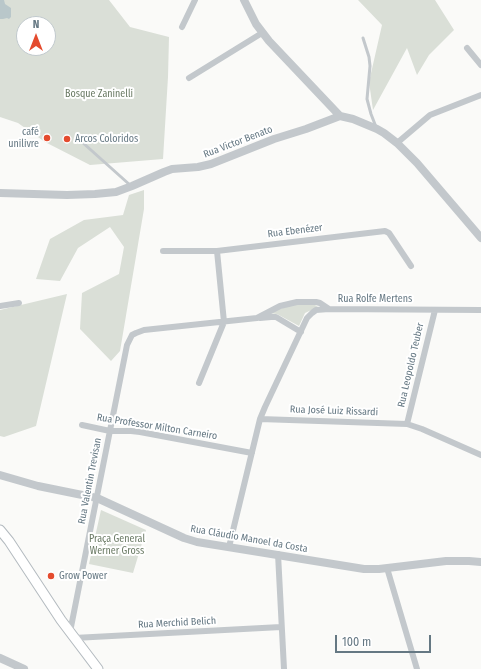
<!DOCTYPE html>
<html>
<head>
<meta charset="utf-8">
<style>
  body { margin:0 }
  #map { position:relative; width:481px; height:669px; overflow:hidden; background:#fafaf8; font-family:"Fira Sans Condensed",sans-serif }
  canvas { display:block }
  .north { position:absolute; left:16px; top:16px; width:40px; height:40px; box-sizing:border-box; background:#fff; border:1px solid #c1c9cd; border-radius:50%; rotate:0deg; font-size:11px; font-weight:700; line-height:16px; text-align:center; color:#657883 }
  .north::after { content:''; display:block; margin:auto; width:14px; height:18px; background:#e44b2e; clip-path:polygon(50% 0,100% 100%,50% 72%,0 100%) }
  .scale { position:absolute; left:335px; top:635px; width:96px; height:18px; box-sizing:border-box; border:2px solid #657883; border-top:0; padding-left:5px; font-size:12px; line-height:14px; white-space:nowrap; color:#657883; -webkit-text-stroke:3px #fff; paint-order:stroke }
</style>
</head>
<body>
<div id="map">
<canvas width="481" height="669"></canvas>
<div class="north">N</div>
<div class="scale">100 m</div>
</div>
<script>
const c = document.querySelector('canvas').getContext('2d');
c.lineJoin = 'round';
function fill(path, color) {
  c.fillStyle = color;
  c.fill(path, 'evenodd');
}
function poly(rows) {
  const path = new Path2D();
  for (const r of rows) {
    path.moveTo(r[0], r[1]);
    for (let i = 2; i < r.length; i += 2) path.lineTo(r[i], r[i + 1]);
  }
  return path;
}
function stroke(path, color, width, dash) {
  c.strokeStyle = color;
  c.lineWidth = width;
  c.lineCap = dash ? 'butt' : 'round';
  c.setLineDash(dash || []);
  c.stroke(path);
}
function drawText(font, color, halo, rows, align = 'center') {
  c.font = font + ' "Fira Sans Condensed",sans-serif';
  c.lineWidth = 4;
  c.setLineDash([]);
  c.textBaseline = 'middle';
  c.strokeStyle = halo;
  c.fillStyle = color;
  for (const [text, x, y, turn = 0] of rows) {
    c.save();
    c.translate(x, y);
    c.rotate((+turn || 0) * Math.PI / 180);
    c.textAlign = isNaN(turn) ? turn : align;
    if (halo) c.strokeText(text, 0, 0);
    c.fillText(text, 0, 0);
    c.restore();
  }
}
fill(poly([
  [0,0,109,0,130,27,169,37,168,77,163,159,90,165,45,142,18,123,0,117],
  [24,24,48,24,48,48,24,48],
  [358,0,435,0,454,30,429,55,417,75,407,48,373,110,369,82,382,25],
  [144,190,144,209,120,351,111,361,80,329,82,293,119,274,124,247,110,227,78,248,60,281,36,279,50,239,84,220,123,215,129,195],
  [67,294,36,426,4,437,0,436,0,310],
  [293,305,315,305,318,307,305,313,299,326,277,314,268,313,276,310],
  [101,510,146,530,133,573,89,564]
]), '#dadfd7');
fill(poly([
  [0,0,4,0,5,4,11,8,11,17,9,19,7,18,3,19,0,19]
]), '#b9c7ca');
const secondary = poly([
  [0,530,9,541,61,620,98,669]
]);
stroke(secondary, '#b3babf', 11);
stroke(poly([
  [363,38,369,57,370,66,367,99,371,114,376,127],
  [82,142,130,185]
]), '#c3c8cc', 3);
stroke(poly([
  [182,27,195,0],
  [467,48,481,65],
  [189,78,262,33],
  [397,143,430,115,481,95],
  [163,251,217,251,385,231,389,233,411,266],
  [0,306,19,303],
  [260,318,271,317,276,317,301,332],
  [199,383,224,322,217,251],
  [260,419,407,424,422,429,481,455],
  [407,424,435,310],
  [82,425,110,431,131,431,140,432,252,453],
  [229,547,260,419,265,407,307,318,312,313,316,310,329,309],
  [278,554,284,669],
  [387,568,417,669],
  [70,632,127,345,132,335,136,333,144,330,257,318,280,306,297,302,316,302,320,303,329,309,481,310],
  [74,638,281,627]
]), '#c3c8cc', 6);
stroke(poly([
  [244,0,256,24,269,41,340,116,353,119,377,129,384,133,397,143,417,163,481,238],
  [0,193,67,195,95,194,116,192,132,186,164,172,172,169,198,167,211,164,274,139,306,129,340,116],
  [0,475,38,486,97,498,184,538,197,542,364,569,379,569,446,561,469,561,481,562],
  [0,658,24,669]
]), '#c3c8cc', 8);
stroke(secondary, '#fff', 9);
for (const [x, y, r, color] of [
  [47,138,4,"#e44b2e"],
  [67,139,4,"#e44b2e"],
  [51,576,4,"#e44b2e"]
]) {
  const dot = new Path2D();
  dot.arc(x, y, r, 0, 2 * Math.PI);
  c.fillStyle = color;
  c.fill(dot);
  stroke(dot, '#fff', 1.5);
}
drawText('10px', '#6a7a64', '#fff', [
  ["Bosque Zaninelli",99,94],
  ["Praça General",117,539],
  ["Werner Gross",117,551]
]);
drawText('10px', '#657883', '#fff', [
  ["café",39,132,"right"],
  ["unilivre",39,144,"right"],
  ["Arcos Coloridos",75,139],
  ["Grow Power",59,576]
], 'left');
drawText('10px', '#657883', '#fff', [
  ["Rua Victor Benato",238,142,-21],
  ["Rua Ebenézer",295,231,-7],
  ["Rua Rolfe Mertens",375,299],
  ["Rua Leopoldo Teuber",411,365,-77],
  ["Rua José Luiz Rissardi",334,411,2],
  ["Rua Professor Milton Carneiro",157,427,9],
  ["Rua Valentin Trevisan",90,481,-79],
  ["Rua Cláudio Manoel da Costa",249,539,10],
  ["Rua Merchid Belich",177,623,-3]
]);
</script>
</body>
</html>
